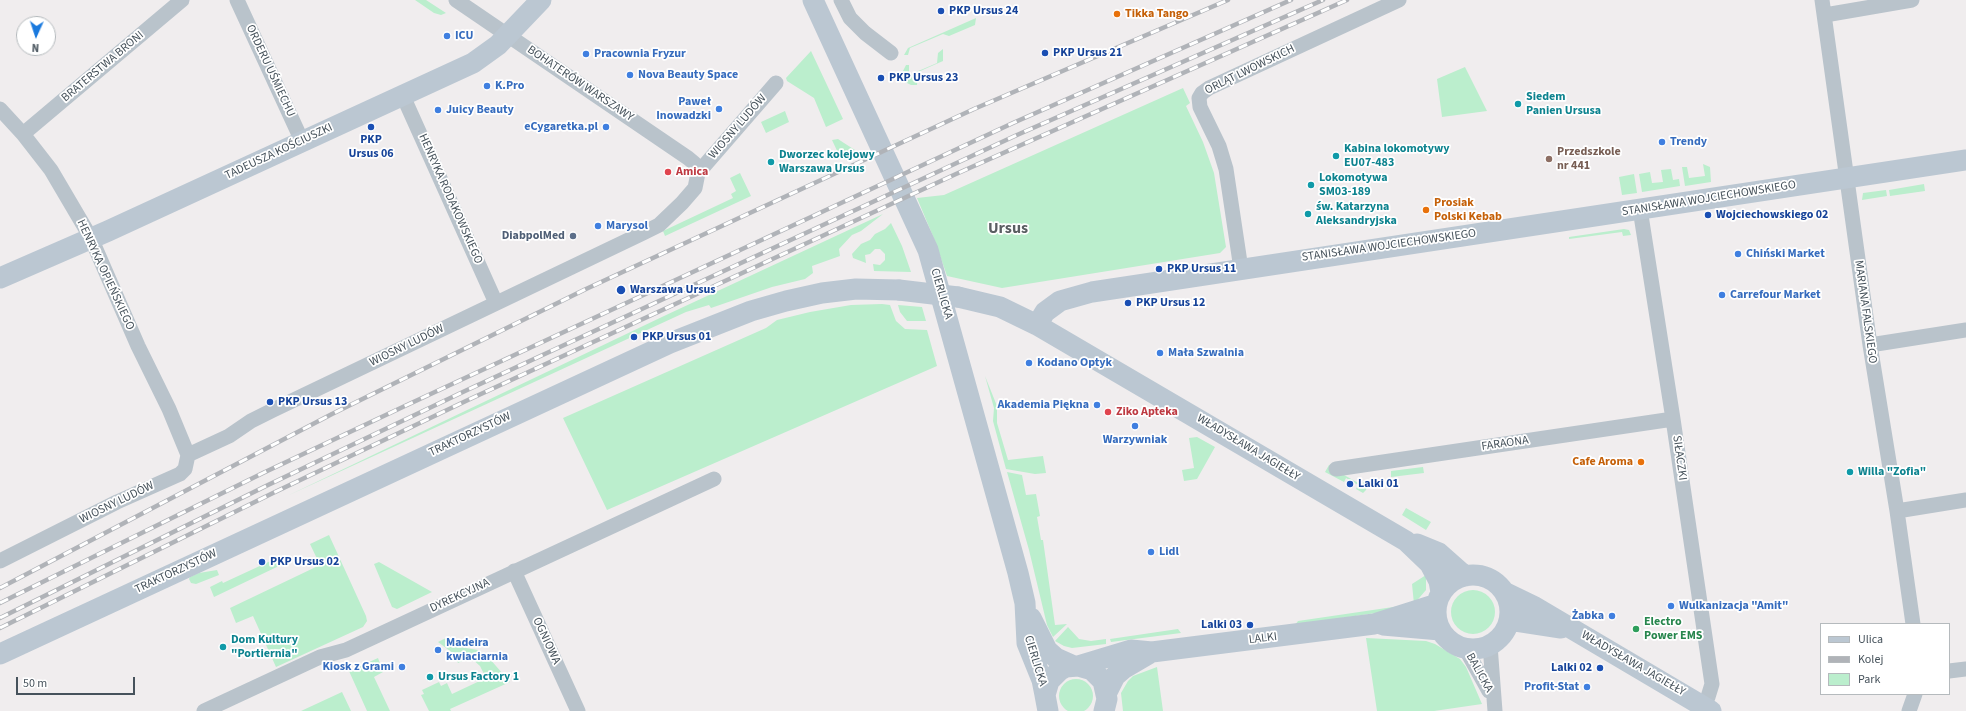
<!DOCTYPE html>
<html>
<head>
<meta charset="utf-8">
<style>
  body { margin:0 }
  #map { position:relative; width:1966px; height:711px; overflow:hidden; background:#f0edee; font-family:"Source Sans 3",sans-serif }
  canvas { display:block }
  .legend { position:absolute; left:1820px; top:623px; width:130px; height:72px; box-sizing:border-box; background:#fff; border:1px solid #b5babd; margin:0; padding:5px 7px; list-style:none; font-size:12px; color:#46525b }
  .legend li { display:flex; align-items:center; gap:8px; height:20px }
  .legend b { width:20px; border:1px solid #b5babd }
  .north { position:absolute; left:16px; top:16px; width:40px; height:40px; box-sizing:border-box; background:#fff; border:1px solid #b5babd; border-radius:50%; rotate:183deg; font-size:11px; font-weight:700; line-height:16px; text-align:center; color:#46525b }
  .north::after { content:''; display:block; margin:auto; width:14px; height:18px; background:#1979de; clip-path:polygon(50% 0,100% 100%,50% 72%,0 100%) }
  .scale { position:absolute; left:16px; top:677px; width:119px; height:18px; box-sizing:border-box; border:2px solid #46525b; border-top:0; padding-left:5px; font-size:12px; line-height:14px; white-space:nowrap; color:#46525b; -webkit-text-stroke:3px #fff; paint-order:stroke }
</style>
</head>
<body>
<div id="map">
<canvas width="1966" height="711"></canvas>
<ul class="legend">
<li><b style="height:5px;background:#bbc7d2"></b>Ulica</li>
<li><b style="height:5px;background:#b0b3b8"></b>Kolej</li>
<li><b style="height:11px;background:#bbeecd"></b>Park</li>
</ul>
<div class="north">N</div>
<div class="scale">50 m</div>
</div>
<script>
const c = document.querySelector('canvas').getContext('2d');
c.lineJoin = 'round';
function fill(path, color) {
  c.fillStyle = color;
  c.fill(path, 'evenodd');
}
function poly(rows) {
  const path = new Path2D();
  for (const r of rows) {
    if (r.length === 3) {
      path.moveTo(r[0] + r[2], r[1]);
      path.arc(r[0], r[1], r[2], 0, 2 * Math.PI);
      continue;
    }
    path.moveTo(r[0], r[1]);
    for (let i = 2; i < r.length; i += 2) path.lineTo(r[i], r[i + 1]);
  }
  return path;
}
function stroke(path, color, width, dash) {
  c.strokeStyle = color;
  c.lineWidth = width;
  c.lineCap = dash ? 'butt' : 'round';
  c.setLineDash(dash || []);
  c.stroke(path);
}
function drawText(font, color, halo, rows, align = 'center') {
  c.font = font + ' "Source Sans 3",sans-serif';
  c.lineWidth = 3.5;
  c.setLineDash([]);
  c.textBaseline = 'middle';
  c.strokeStyle = halo;
  c.fillStyle = color;
  for (const [text, x, y, turn = 0] of rows) {
    c.save();
    c.translate(x, y);
    c.rotate((+turn || 0) * Math.PI / 180);
    c.textAlign = isNaN(turn) ? turn : align;
    if (halo) c.strokeText(text, 0, 0);
    c.fillText(text, 0, 0);
    c.restore();
  }
}
fill(poly([
  [415,0,426,0,446,13,441,15,434,13],
  [976,18,975,25,949,36,943,34,910,48,908,55,904,55,908,48],
  [943,49,943,61,918,72,917,85,911,85,905,82,902,73,906,65,909,65,909,75,937,63,938,53],
  [811,51,843,119,826,127,814,98,787,81,786,78],
  [1465,67,1487,111,1442,117,1437,79],
  [1183,88,1190,103,1186,106,1203,142,1214,173,1226,247,1220,253,1002,288,947,276,935,241,917,198,944,195],
  [785,111,789,122,766,133,761,122],
  [838,139,844,143,855,150,840,157,832,140],
  [1703,164,1710,167,1711,182,1685,186,1682,167,1687,167,1689,178,1705,176],
  [1671,169,1673,180,1679,179,1680,186,1642,192,1639,174,1650,172,1652,183,1663,182,1661,170],
  [740,173,751,196,665,236,663,231,733,198,731,194,736,191,730,178],
  [1634,174,1637,193,1622,195,1619,177],
  [1924,184,1925,191,1890,196,1889,190],
  [1886,190,1887,196,1862,200,1863,193],
  [883,214,861,231,852,235,839,249,840,256,812,266,813,273,805,279,772,287,711,308,709,305,686,312,287,496,664,316],
  [891,223,902,246,911,272,874,271,873,264,880,265,885,260,885,254,880,249,875,249,870,254,865,255,866,263,853,258,852,254,861,244,870,240,875,234,885,229],
  [1624,229,1629,230,1631,235,1623,236,1622,232,1569,239,1569,237],
  [882,304,890,305,896,321,905,329,927,330,937,366,607,510,563,418,766,328,777,320,810,312,851,305],
  [898,305,922,307,926,321,907,321,900,312],
  [985,376,997,406,997,423,1008,460,1043,456,1046,473,1035,474,1006,469,993,421,994,408],
  [1197,437,1215,447,1197,479,1184,481,1182,470,1194,468,1189,438],
  [1334,464,1344,475,1362,485,1364,480,1369,482,1366,490,1363,493,1356,489,1358,485,1346,478,1344,482,1325,472,1329,465],
  [1423,467,1424,473,1391,477,1391,471],
  [1007,472,1022,475,1026,495,1036,494,1040,516,1037,517,1041,540,1043,540,1055,625,1067,624,1053,637,1047,625,1029,550],
  [1406,508,1431,522,1426,530,1402,515],
  [329,535,366,616,367,621,363,627,276,667,253,616,236,623,230,608,320,565,310,544],
  [277,558,281,565,214,597,210,587,222,581,223,583],
  [379,562,432,592,397,609,392,607,374,564],
  [217,570,219,575,196,584,191,583,189,579,190,577,199,573],
  [1426,575,1426,590,1414,604,1412,584],
  [1473,612,22],
  [1400,606,1396,610,1295,625,1298,621],
  [1068,627,1079,639,1091,641,1106,639,1106,644,1072,648,1064,646,1055,641],
  [1178,629,1181,633,1111,642,1110,639],
  [446,638,460,647,478,650,489,658,510,682,450,709,451,711,429,711,421,695,424,694,422,690,439,682,441,686,447,683,452,694,486,678,480,666,470,657,458,663,454,654,438,642],
  [1366,638,1426,641,1435,644,1460,659,1466,667,1482,704,1434,711,1377,711],
  [378,658,383,672,374,677,390,711,367,711,349,671],
  [1157,667,1163,711,1123,711,1121,693,1128,681,1133,676],
  [1076,696,17],
  [342,692,351,711,301,711]
]), '#bbeecd');
stroke(poly([
  [237,0,302,141],
  [841,0,850,18,865,33,891,53],
  [1822,0,1870,345,1897,511,1913,624],
  [1825,15,1912,0],
  [403,96,496,303],
  [0,109,23,134,51,170,91,238,138,346,169,409,188,455],
  [23,134,182,0],
  [698,173,776,83],
  [1640,209,1673,419,1712,684,1708,697,1703,706],
  [1241,269,1226,169,1219,146,1200,107,1199,98,1202,93,1209,88,1399,0],
  [1870,345,1966,330],
  [188,455,229,436,251,421,273,410,643,233,659,225,682,203,695,188,698,173,694,163,688,158,456,0],
  [1336,469,1673,419],
  [1897,511,1966,500],
  [0,561,117,502,180,474,185,469,188,455],
  [514,571,578,711],
  [1490,645,1495,711],
  [1465,648,1489,691],
  [1949,671,1966,669],
  [204,711,320,657,346,650,714,479],
  [1909,711,1915,694]
]), '#b9c3cb', 15);
stroke(poly([
  [813,0,928,250,1018,573,1025,603,1027,643,1042,680,1045,695],
  [0,278,108,231,473,63,498,45,541,0],
  [958,297,1000,307,1037,325,1406,541,1430,564,1439,581,1441,592],
  [1037,325,1045,312,1060,301,1092,292,1966,160],
  [1417,544,1439,553,1465,576],
  [1473,612,37],
  [1504,592,1535,607,1711,711],
  [1031,618,1047,650,1056,658,1074,666],
  [1509,620,1561,628],
  [1383,625,1440,630],
  [0,654,670,343,751,311,786,301,822,293,856,289,899,290],
  [1078,666,1131,650,1152,652,1374,624,1437,604],
  [1107,692,1115,676,1123,669,1152,652],
  [1048,711,1045,695,1049,681,1060,670,1066,667,1078,666,1092,670,1103,681,1107,699,1104,711]
]), '#bbc7d2', 21);
const rail = poly([
  [0,588,332,414,586,289,974,109,1228,0],
  [0,603,263,473,407,405,1013,123,1291,0],
  [0,618,268,485,465,391,1017,135,1323,0],
  [0,628,273,493,468,400,956,174,1347,0]
]);
stroke(rail, '#b0b3b8', 4.5);
stroke(rail, '#fff', 3, [9]);
stroke(poly([
  [899,290,958,297]
]), '#bbc7d2', 21);
for (const [x, y, r, color] of [
  [941,11,4,"#1a4fb4"],
  [1117,14,4,"#e8710a"],
  [447,36,4,"#3f7fe0"],
  [1045,53,4,"#1a4fb4"],
  [586,54,4,"#3f7fe0"],
  [630,75,4,"#3f7fe0"],
  [881,78,4,"#1a4fb4"],
  [487,86,4,"#3f7fe0"],
  [1518,104,4,"#0f9aa8"],
  [719,109,4,"#3f7fe0"],
  [438,110,4,"#3f7fe0"],
  [371,127,4,"#1a4fb4"],
  [606,127,4,"#3f7fe0"],
  [1662,142,4,"#3f7fe0"],
  [1336,156,4,"#0f9aa8"],
  [1549,159,4,"#8d6e63"],
  [771,162,4,"#0f9aa8"],
  [668,172,4,"#e0444e"],
  [1311,185,4,"#0f9aa8"],
  [1426,210,4,"#e8710a"],
  [1308,214,4,"#0f9aa8"],
  [1708,215,4,"#1a4fb4"],
  [598,226,4,"#3f7fe0"],
  [573,236,4,"#5c6f8a"],
  [1738,254,4,"#3f7fe0"],
  [1159,269,4,"#1a4fb4"],
  [621,290,5,"#1a4fb4"],
  [1722,295,4,"#3f7fe0"],
  [1128,303,4,"#1a4fb4"],
  [634,337,4,"#1a4fb4"],
  [1160,353,4,"#3f7fe0"],
  [1029,363,4,"#3f7fe0"],
  [270,402,4,"#1a4fb4"],
  [1097,405,4,"#3f7fe0"],
  [1108,412,4,"#e0444e"],
  [1135,426,4,"#3f7fe0"],
  [1641,462,4,"#e8710a"],
  [1850,472,4,"#0f9aa8"],
  [1350,484,4,"#1a4fb4"],
  [1151,552,4,"#3f7fe0"],
  [262,562,4,"#1a4fb4"],
  [1671,606,4,"#3f7fe0"],
  [1612,616,4,"#3f7fe0"],
  [1250,625,4,"#1a4fb4"],
  [1636,629,4,"#2e9e5b"],
  [223,647,4,"#0f9aa8"],
  [438,650,4,"#3f7fe0"],
  [402,667,4,"#3f7fe0"],
  [1600,668,4,"#1a4fb4"],
  [430,677,4,"#0f9aa8"],
  [1587,687,4,"#3f7fe0"]
]) {
  const dot = new Path2D();
  dot.arc(x, y, r, 0, 2 * Math.PI);
  c.fillStyle = color;
  c.fill(dot);
  stroke(dot, '#fff', 1.5);
}
drawText('bold 12px', '#164399', '#fff', [
  ["PKP Ursus 24",949,11],
  ["PKP Ursus 21",1053,53],
  ["PKP Ursus 23",889,78],
  ["PKP",371,140,"center"],
  ["Ursus 06",371,154,"center"],
  ["Wojciechowskiego 02",1716,215],
  ["PKP Ursus 11",1167,269],
  ["Warszawa Ursus",630,290],
  ["PKP Ursus 12",1136,303],
  ["PKP Ursus 01",642,337],
  ["PKP Ursus 13",278,402],
  ["Lalki 01",1358,484],
  ["PKP Ursus 02",270,562],
  ["Lalki 03",1242,625,"right"],
  ["Lalki 02",1592,668,"right"]
], 'left');
drawText('bold 12px', '#c56008', '#fff', [
  ["Tikka Tango",1125,14],
  ["Prosiak",1434,203],
  ["Polski Kebab",1434,217],
  ["Cafe Aroma",1633,462,"right"]
], 'left');
drawText('bold 12px', '#366cbe', '#fff', [
  ["ICU",455,36],
  ["Pracownia Fryzur",594,54],
  ["Nova Beauty Space",638,75],
  ["K.Pro",495,86],
  ["Paweł",711,102,"right"],
  ["Inowadzki",711,116,"right"],
  ["Juicy Beauty",446,110],
  ["eCygaretka.pl",598,127,"right"],
  ["Trendy",1670,142],
  ["Marysol",606,226],
  ["Chiński Market",1746,254],
  ["Carrefour Market",1730,295],
  ["Mała Szwalnia",1168,353],
  ["Kodano Optyk",1037,363],
  ["Akademia Piękna",1089,405,"right"],
  ["Warzywniak",1135,440,"center"],
  ["Lidl",1159,552],
  ["Wulkanizacja \"Amit\"",1679,606],
  ["Żabka",1604,616,"right"],
  ["Madeira",446,643],
  ["kwiaciarnia",446,657],
  ["Kiosk z Grami",394,667,"right"],
  ["Profit-Stat",1579,687,"right"]
], 'left');
drawText('12px', '#46525b', '#fff', [
  ["BRATERSTWA BRONI",103,67,-40],
  ["ORLĄT LWOWSKICH",1250,70,-26],
  ["ORDERU UŚMIECHU",270,71,65],
  ["BOHATERÓW WARSZAWY",580,84,34],
  ["WIOSNY LUDÓW",738,127,-49],
  ["TADEUSZA KOŚCIUSZKI",279,152,-25],
  ["HENRYKA RODAKOWSKIEGO",450,199,66],
  ["STANISŁAWA WOJCIECHOWSKIEGO",1709,199,-9],
  ["STANISŁAWA WOJCIECHOWSKIEGO",1389,246,-8],
  ["HENRYKA OPIEŃSKIEGO",105,275,65],
  ["CIERLICKA",941,294,74],
  ["MARIANA FALSKIEGO",1865,312,82],
  ["WIOSNY LUDÓW",407,346,-26],
  ["TRAKTORZYSTÓW",470,435,-25],
  ["FARAONA",1505,444,-8],
  ["WŁADYSŁAWA JAGIEŁŁY",1248,448,31],
  ["SIŁACZKI",1679,458,82],
  ["WIOSNY LUDÓW",117,503,-26],
  ["TRAKTORZYSTÓW",176,572,-25],
  ["DYREKCYJNA",460,596,-25],
  ["LALKI",1263,639,-7],
  ["OGNIOWA",546,641,65],
  ["CIERLICKA",1035,661,73],
  ["WŁADYSŁAWA JAGIEŁŁY",1633,664,30],
  ["BALICKA",1479,673,61]
]);
drawText('bold 12px', '#0d838f', '#fff', [
  ["Siedem",1526,97],
  ["Panien Ursusa",1526,111],
  ["Kabina lokomotywy",1344,149],
  ["EU07-483",1344,163],
  ["Dworzec kolejowy",779,155],
  ["Warszawa Ursus",779,169],
  ["Lokomotywa",1319,178],
  ["SM03-189",1319,192],
  ["św. Katarzyna",1316,207],
  ["Aleksandryjska",1316,221],
  ["Willa \"Zofia\"",1858,472],
  ["Dom Kultury",231,640],
  ["\"Portiernia\"",231,654],
  ["Ursus Factory 1",438,677]
], 'left');
drawText('bold 12px', '#785e54', '#fff', [
  ["Przedszkole",1557,152],
  ["nr 441",1557,166]
], 'left');
drawText('bold 12px', '#be3a42', '#fff', [
  ["Amica",676,172],
  ["Ziko Apteka",1116,412]
], 'left');
drawText('bold 12px', '#4e5e75', '#fff', [
  ["DiabpolMed",565,236]
], 'right');
drawText('bold 12px', '#27864d', '#fff', [
  ["Electro",1644,622],
  ["Power EMS",1644,636]
], 'left');
drawText('bold 16px', '#5a5e62', '#fff', [
  ["Ursus",1008,229]
]);
</script>
</body>
</html>
